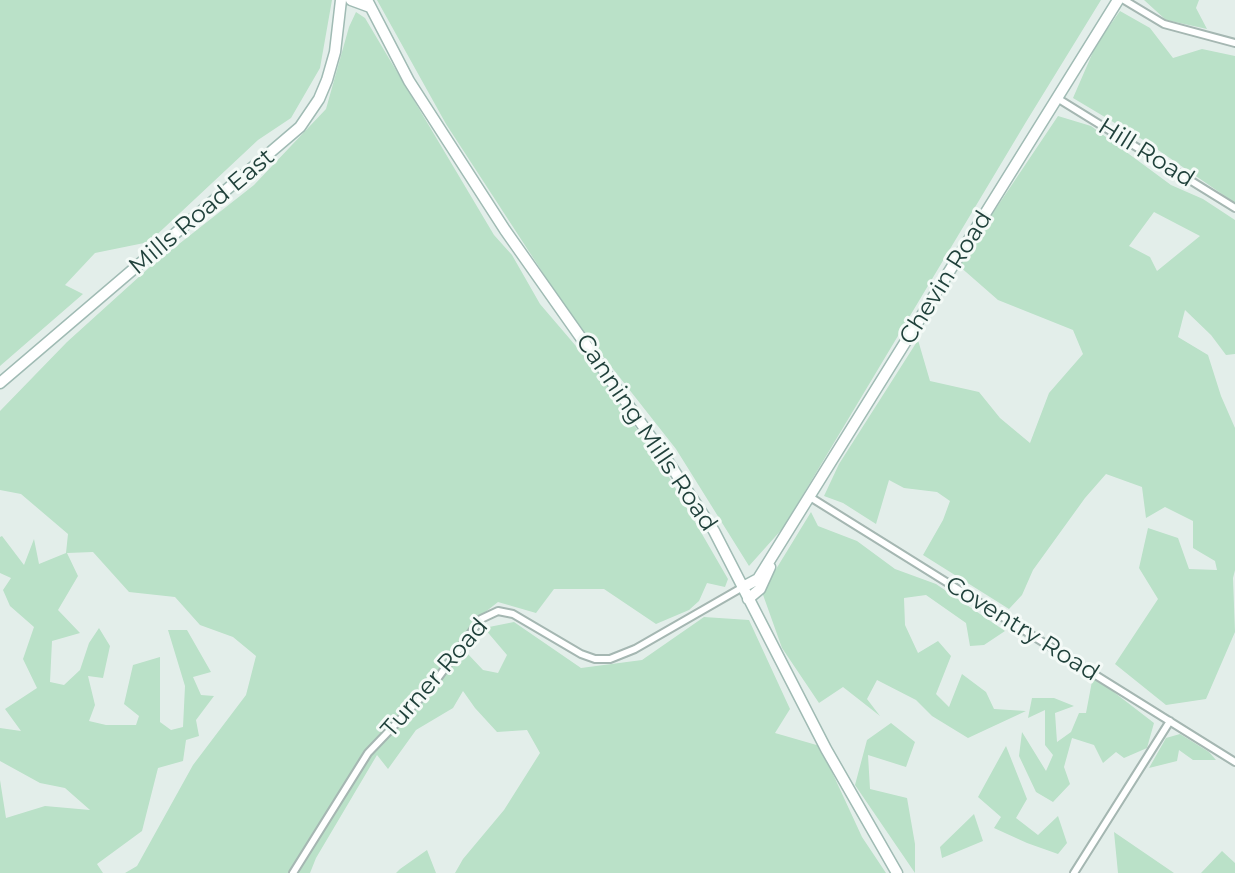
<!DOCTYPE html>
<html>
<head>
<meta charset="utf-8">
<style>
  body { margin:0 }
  canvas { display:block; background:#e3eeea }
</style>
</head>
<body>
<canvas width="1235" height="873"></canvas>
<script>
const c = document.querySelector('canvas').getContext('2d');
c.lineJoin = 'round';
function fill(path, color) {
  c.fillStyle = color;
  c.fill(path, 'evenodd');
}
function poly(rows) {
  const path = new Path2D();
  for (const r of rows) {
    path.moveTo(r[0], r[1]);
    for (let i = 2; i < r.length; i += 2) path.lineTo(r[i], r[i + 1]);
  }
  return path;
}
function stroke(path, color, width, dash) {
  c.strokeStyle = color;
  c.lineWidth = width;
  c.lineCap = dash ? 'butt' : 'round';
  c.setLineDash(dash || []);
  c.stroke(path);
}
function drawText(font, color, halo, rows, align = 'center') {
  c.font = font + ' Montserrat,sans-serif';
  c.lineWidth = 6;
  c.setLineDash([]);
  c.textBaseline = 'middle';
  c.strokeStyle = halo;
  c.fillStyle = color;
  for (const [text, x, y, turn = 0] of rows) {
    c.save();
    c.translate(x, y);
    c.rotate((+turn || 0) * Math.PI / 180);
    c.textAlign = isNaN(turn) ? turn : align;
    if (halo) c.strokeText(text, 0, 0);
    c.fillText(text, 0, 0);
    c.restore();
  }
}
fill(poly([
  [0,0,332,0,320,68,291,118,258,140,149,242,95,253,65,285,83,294,0,366],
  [377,0,1101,0,1026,122,783,528,749,566,676,449,569,313,446,124],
  [1144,0,1199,0,1196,8,1207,29,1166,20],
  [1120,11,1150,28,1173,58,1202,49,1235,56,1235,203,1145,141,1073,98,1096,45],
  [356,12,365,18,494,235,512,255,540,304,599,373,669,477,728,579,725,587,707,583,699,601,689,610,656,624,604,589,554,589,536,613,498,602,474,621,467,653,483,670,498,673,507,655,484,628,514,622,581,668,642,660,704,617,749,620,790,709,775,733,820,746,862,837,886,873,455,873,463,859,504,810,540,753,527,730,497,732,475,708,463,691,453,708,416,730,388,769,377,755,316,858,310,873,125,873,137,866,193,765,246,695,256,656,233,637,200,625,175,597,129,592,93,552,67,553,78,576,58,610,80,633,52,641,50,682,64,685,80,670,89,643,99,628,110,646,103,678,88,676,95,705,89,721,106,725,136,725,139,716,124,704,133,665,160,657,160,722,171,730,183,727,185,686,168,630,187,630,211,672,193,677,201,695,214,696,196,720,199,736,186,740,183,761,158,768,142,831,97,864,103,873,0,873,0,780,6,818,45,806,90,810,65,788,40,783,0,761,0,728,21,731,5,709,37,688,23,659,34,627,10,606,3,590,11,578,0,573,0,537,2,536,24,565,34,539,39,564,66,553,68,534,21,494,0,490,0,411,67,342,151,266,254,185,326,109,349,27],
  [1058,116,1091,126,1171,185,1203,199,1235,220,1235,354,1226,355,1211,335,1185,310,1178,337,1208,355,1221,396,1235,428,1235,570,1233,578,1235,632,1206,699,1166,705,1115,664,1158,599,1139,568,1148,528,1178,538,1189,569,1217,570,1215,561,1193,548,1193,521,1165,507,1146,518,1142,487,1106,474,1085,498,1033,570,1022,595,1009,609,923,555,943,520,950,501,937,492,904,488,889,480,876,524,843,503,824,496,839,464,918,340,930,381,979,392,1000,418,1030,443,1049,393,1083,354,1073,330,998,300,958,265],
  [1154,212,1200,236,1157,271,1150,257,1129,246],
  [811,512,818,526,857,541,895,569,936,584,1005,631,984,645,970,646,966,623,926,595,904,598,905,625,918,653,938,641,951,656,936,694,949,707,962,674,986,692,994,709,1026,711,968,738,932,716,916,700,877,680,867,699,880,716,843,687,819,703,782,648,762,592],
  [1093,676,1154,723,1147,748,1124,758,1116,752,1103,763,1094,745,1072,738,1064,767,1070,784,1053,802,1036,792,1019,756,1022,732,1046,771,1053,755,1045,745,1045,710,1028,718,1032,698,1054,698,1074,706,1055,713,1057,742,1071,732,1079,713,1086,713],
  [891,723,915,742,906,767,868,755,870,789,907,798,915,844,915,873,855,785,867,740],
  [1180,734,1209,752,1216,760,1193,760,1179,750,1177,761,1149,768,1166,738],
  [1006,746,1027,799,1016,818,1038,835,1058,816,1067,843,1058,854,1027,843,994,828,1001,817,978,797],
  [974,814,983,841,942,858,940,847],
  [1114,832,1174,873,1118,873],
  [427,850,436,873,396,873,400,869],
  [1222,851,1235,863,1235,873,1201,873]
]), '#bae1c8');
const minor = poly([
  [1124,0,1164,24,1235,43],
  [1057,98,1235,208],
  [810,497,1235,762],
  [293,873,368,753,432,686,481,619,498,611,513,614,581,654,595,659,610,659,635,649,743,587],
  [1074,873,1170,721]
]);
const secondary = poly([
  [351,0,370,7],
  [367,0,409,81,505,230,667,460,714,531,826,749,897,873],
  [0,383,300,127,319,99,327,80,335,52,341,0],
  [743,587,758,579,1118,0],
  [748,599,760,589,770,567]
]);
stroke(minor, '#a5b7b2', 10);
stroke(secondary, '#a0bbb4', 13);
stroke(minor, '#fff', 6);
stroke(secondary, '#fff', 10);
drawText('24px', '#20413b', '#f4faf7', [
  ["Hill Road",1146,153,32],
  ["Mills Road East",202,212,-40],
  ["Chevin Road",946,278,-58],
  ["Canning Mills Road",646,433,56],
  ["Coventry Road",1022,629,32],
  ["Turner Road",435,678,-49]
]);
</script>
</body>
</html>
